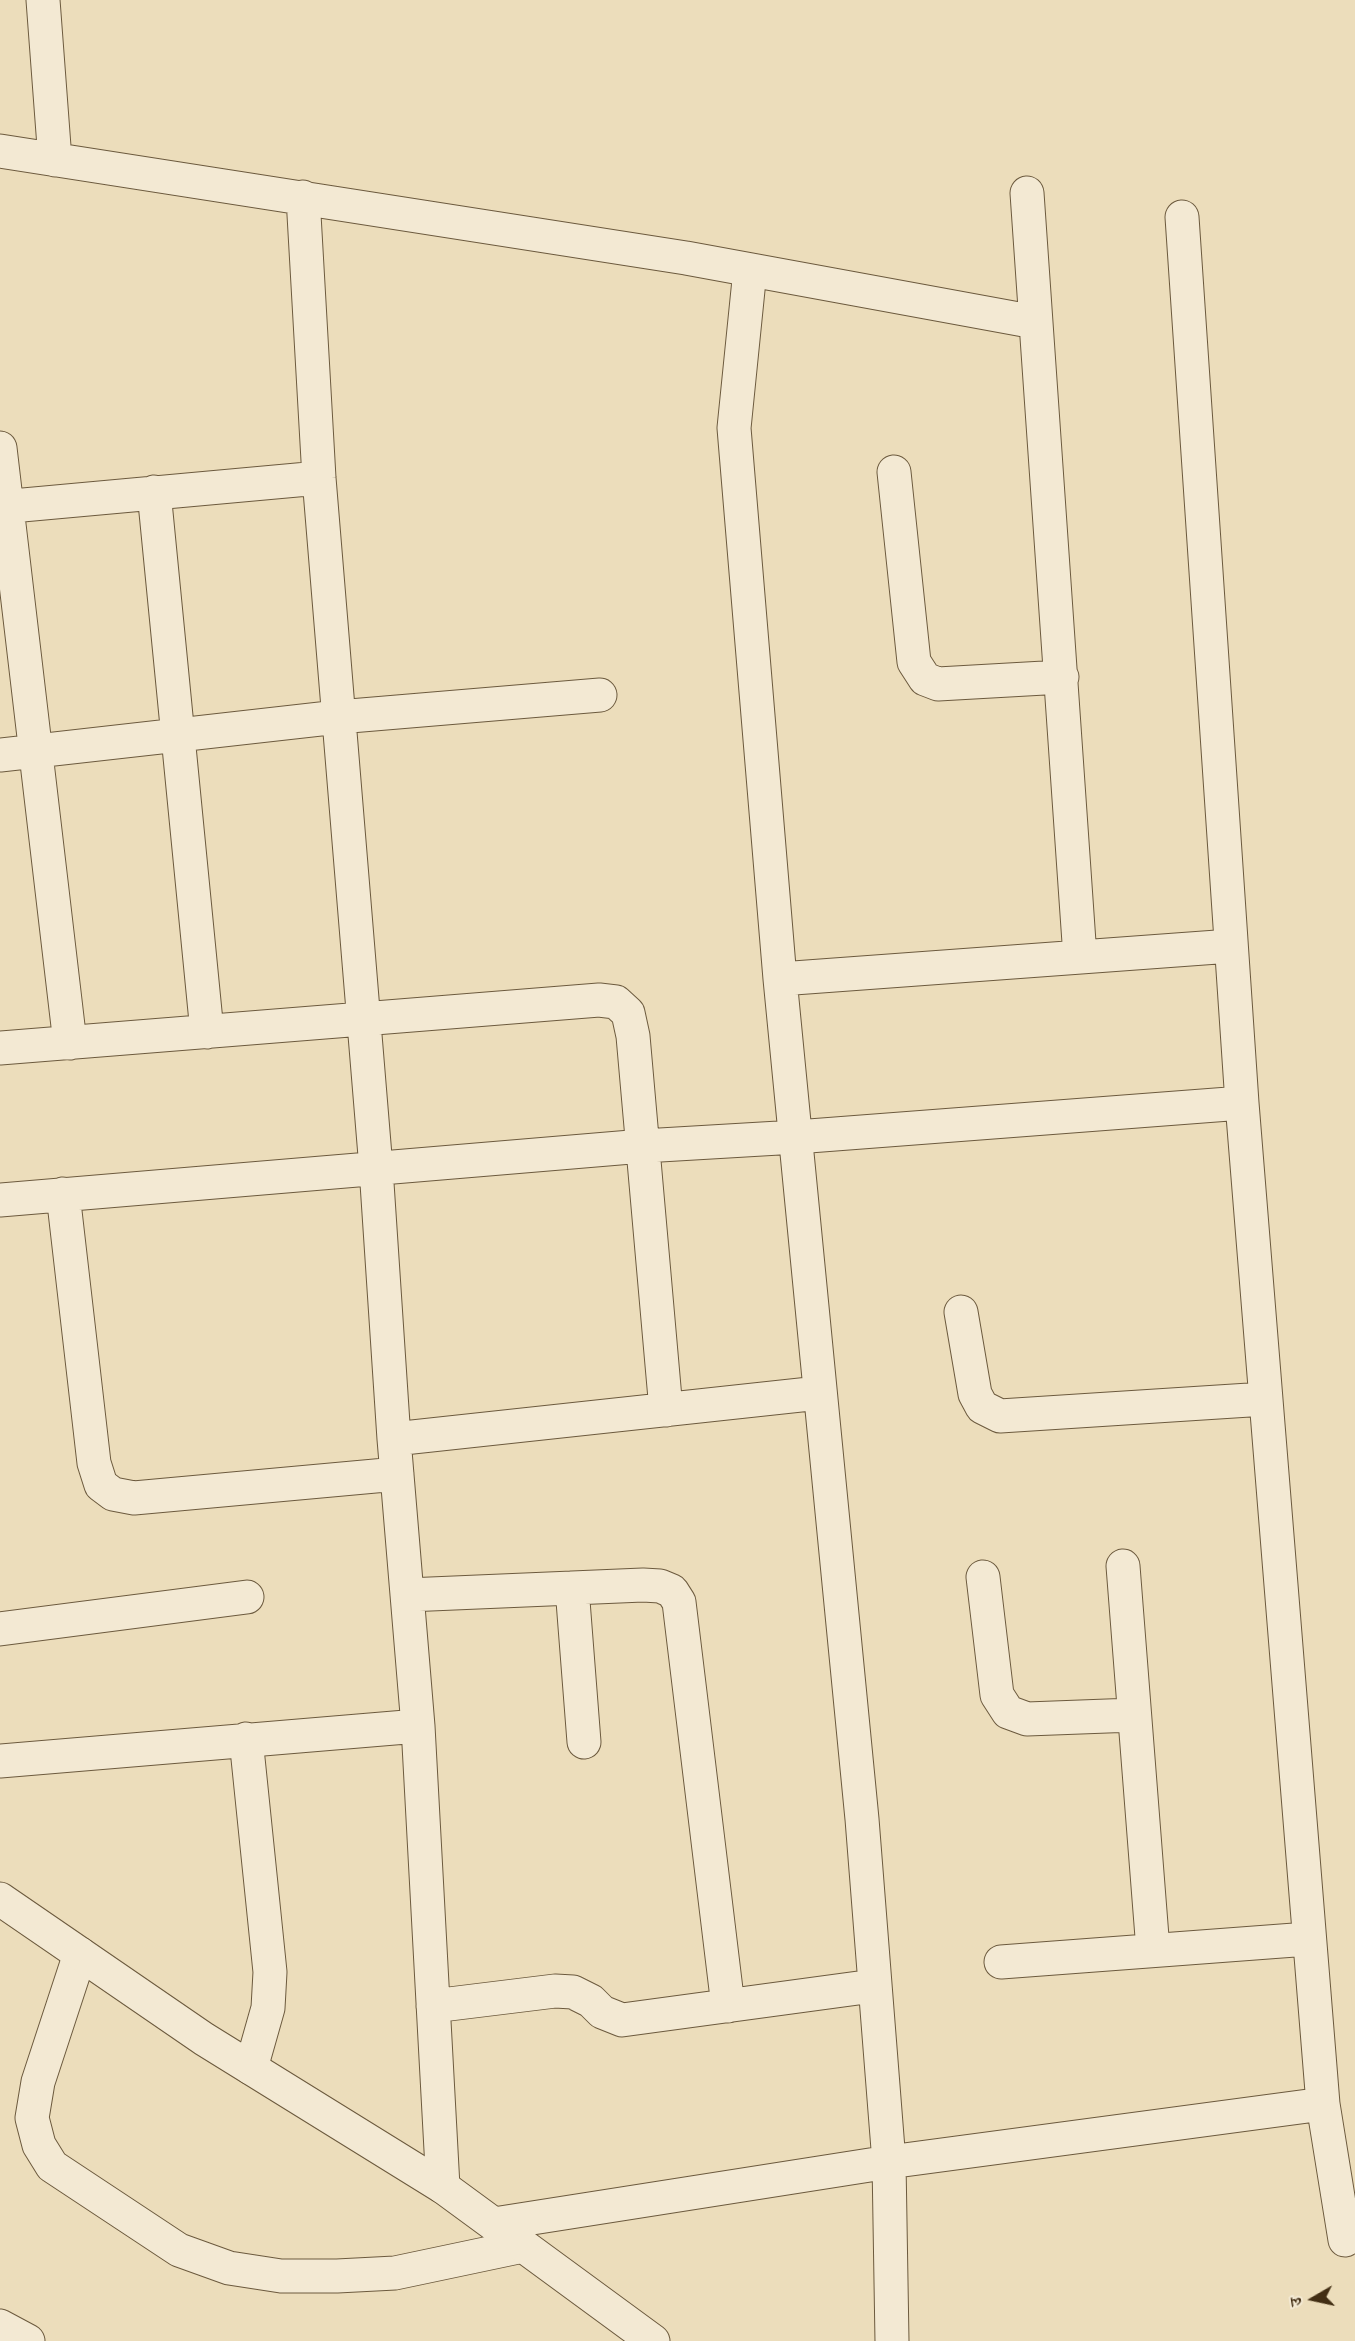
<!DOCTYPE html>
<html>
<head>
<meta charset="utf-8">
<style>
  body { margin:0 }
  #map { position:relative; width:1355px; height:2341px; overflow:hidden; background:#ecddbb; font-family:"Libre Caslon Text","Noto Serif Devanagari",serif }
  canvas { display:block }
  .north { position:absolute; left:1283px; top:2269px; width:60px; height:60px; -webkit-text-stroke:4px #f3e9d3; paint-order:stroke; rotate:261deg; font-size:16px; font-weight:700; line-height:24px; text-align:center; color:#422e14 }
  .north::after { content:''; display:block; margin:auto; width:21px; height:27px; background:#422e14; clip-path:polygon(50% 0,100% 100%,50% 72%,0 100%) }
</style>
</head>
<body>
<div id="map">
<canvas width="1355" height="2341"></canvas>
<div class="north">उ</div>
</div>
<script>
const c = document.querySelector('canvas').getContext('2d');
c.lineJoin = 'round';
function poly(rows) {
  const path = new Path2D();
  for (const r of rows) {
    path.moveTo(r[0], r[1]);
    for (let i = 2; i < r.length; i += 2) path.lineTo(r[i], r[i + 1]);
  }
  return path;
}
function stroke(path, color, width, dash) {
  c.strokeStyle = color;
  c.lineWidth = width;
  c.lineCap = dash ? 'butt' : 'round';
  c.setLineDash(dash || []);
  c.stroke(path);
}
const minor = poly([
  [43,0,55,160],
  [0,151,686,258,1035,322],
  [1027,193,1080,957],
  [303,197,319,478,376,1168,394,1439,418,1726,443,2187],
  [750,270,734,428,780,979,862,1819,889,2162,892,2341],
  [0,448,70,1043],
  [894,472,914,662,925,679,938,684,1062,677],
  [154,492,207,1032],
  [0,507,319,478],
  [0,755,338,717,600,695],
  [780,979,1231,946],
  [0,1048,599,1000,616,1002,628,1013,633,1036,666,1410],
  [63,1194,94,1463,101,1485,113,1494,134,1498,397,1474],
  [0,1200,643,1146,796,1137,1242,1103],
  [961,1312,975,1394,982,1407,1000,1416,1265,1399],
  [394,1439,819,1393],
  [1123,1566,1153,1950],
  [983,1577,997,1695,1008,1712,1027,1719,1134,1715],
  [572,1588,584,1742],
  [407,1595,643,1585,660,1586,672,1591,679,1602,728,2006],
  [0,1629,247,1597],
  [246,1739,270,1972,268,2008,251,2068],
  [0,1761,418,1726],
  [80,1954,38,2082,32,2118,39,2145,52,2166,179,2250,229,2268,281,2276,337,2276,395,2273,523,2246],
  [1001,1962,1308,1939],
  [433,2006,555,1991,573,1992,591,2001,602,2012,622,2020,873,1986],
  [1323,2104,1345,2240],
  [494,2224,889,2162,1323,2104,1242,1103,1182,217],
  [0,2326,28,2341]
]);
const tertiary = poly([
  [0,1899,204,2039,443,2187,653,2341]
]);
stroke(minor, '#6c5a3e', 35);
stroke(tertiary, '#6c5a3e', 35);
stroke(minor, '#f3e9d3', 33);
stroke(tertiary, '#f3e9d3', 33);
</script>
</body>
</html>
